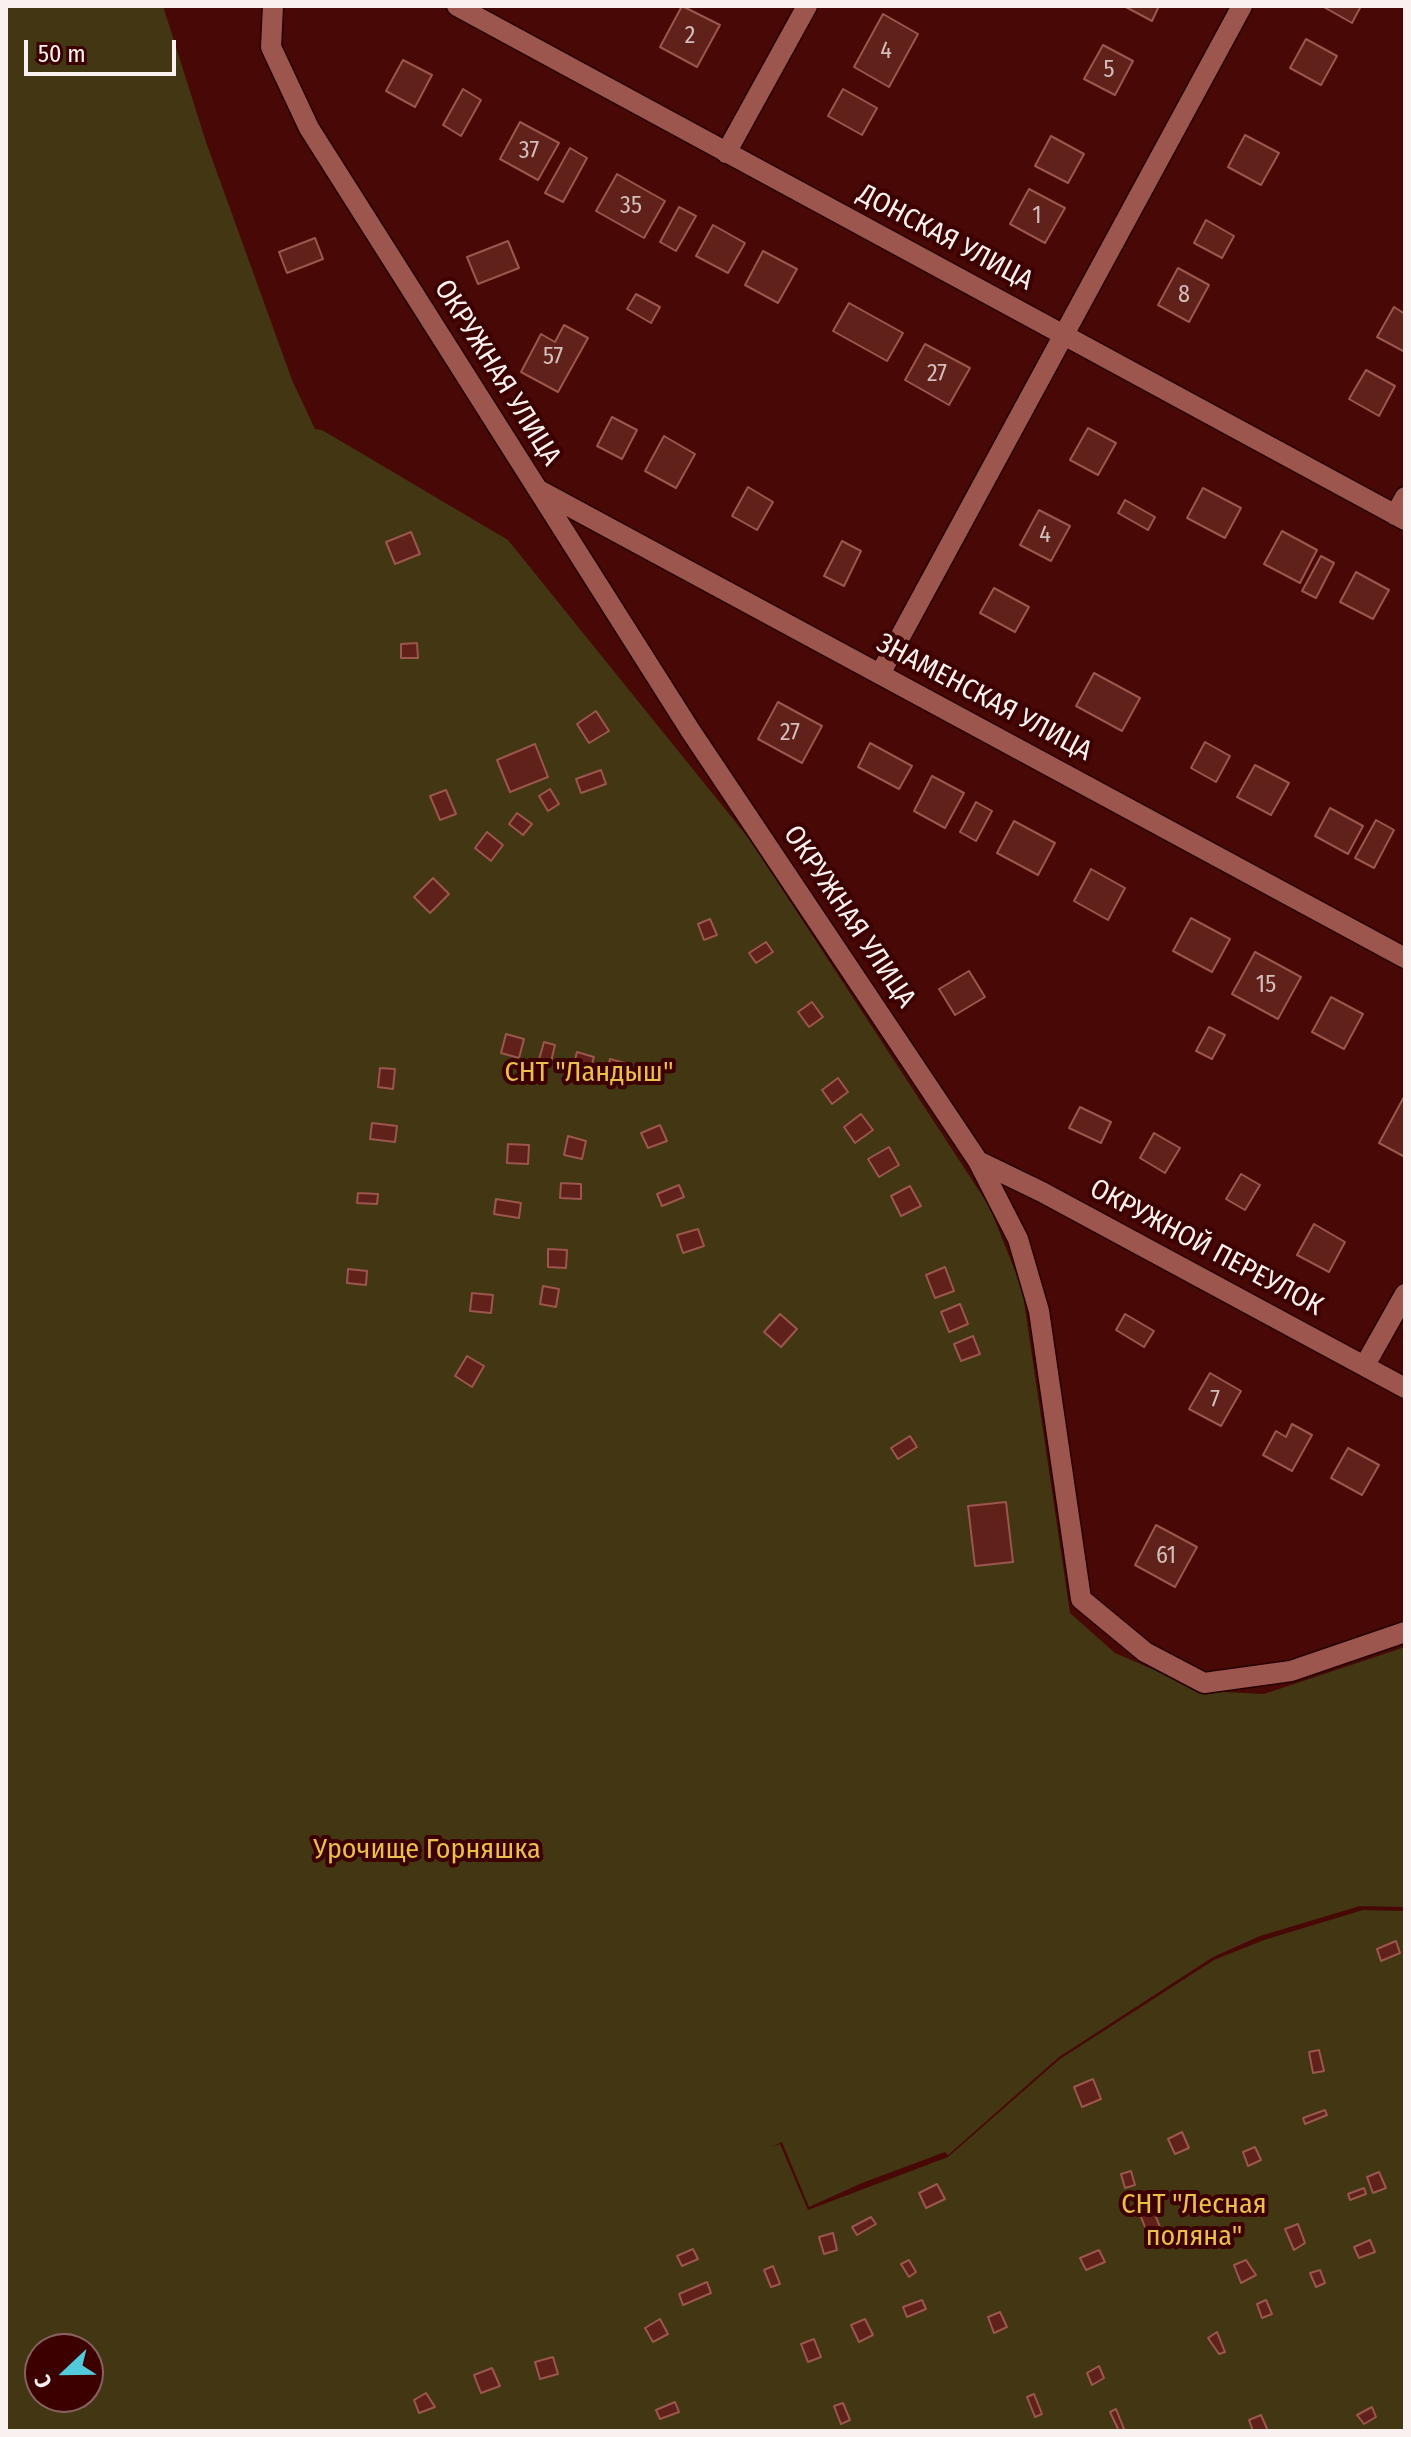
<!DOCTYPE html>
<html>
<head>
<meta charset="utf-8">
<style>
  body { margin:0 }
  #map { position:relative; width:1411px; height:2437px; overflow:hidden; background:#480906; font-family:"Fira Sans Condensed",sans-serif }
  canvas { display:block }
  .frame { position:absolute; inset:0; border:8px solid #f9f1ef; pointer-events:none }
  .north { position:absolute; left:24px; top:2333px; width:80px; height:80px; box-sizing:border-box; background:#3c0000; border:2px solid #886060; border-radius:50%; rotate:248deg; font-size:22px; font-weight:700; line-height:32px; text-align:center; color:#f9f1ef }
  .north::after { content:''; display:block; margin:auto; width:28px; height:36px; background:#53cadc; clip-path:polygon(50% 0,100% 100%,50% 72%,0 100%) }
  .scale { position:absolute; left:24px; top:40px; width:152px; height:36px; box-sizing:border-box; border:4px solid #f9f1ef; border-top:0; padding-left:10px; font-size:24px; line-height:28px; white-space:nowrap; color:#f9f1ef; -webkit-text-stroke:6px #3c0000; paint-order:stroke }
</style>
</head>
<body>
<div id="map">
<canvas width="1411" height="2437"></canvas>
<div class="frame"></div>
<div class="north">С</div>
<div class="scale">50 m</div>
</div>
<script>
const c = document.querySelector('canvas').getContext('2d');
c.lineJoin = 'round';
function fill(path, color) {
  c.fillStyle = color;
  c.fill(path, 'evenodd');
}
function poly(rows) {
  const path = new Path2D();
  for (const r of rows) {
    path.moveTo(r[0], r[1]);
    for (let i = 2; i < r.length; i += 2) path.lineTo(r[i], r[i + 1]);
  }
  return path;
}
function stroke(path, color, width, dash) {
  c.strokeStyle = color;
  c.lineWidth = width;
  c.lineCap = dash ? 'butt' : 'round';
  c.setLineDash(dash || []);
  c.stroke(path);
}
function drawText(font, color, halo, rows, align = 'center') {
  c.font = font + ' "Fira Sans Condensed",sans-serif';
  c.lineWidth = 8;
  c.setLineDash([]);
  c.textBaseline = 'middle';
  c.strokeStyle = halo;
  c.fillStyle = color;
  for (const [text, x, y, turn = 0] of rows) {
    c.save();
    c.translate(x, y);
    c.rotate((+turn || 0) * Math.PI / 180);
    c.textAlign = isNaN(turn) ? turn : align;
    if (halo) c.strokeText(text, 0, 0);
    c.fillText(text, 0, 0);
    c.restore();
  }
}
fill(poly([
  [6,6,163,6,206,142,292,380,315,429,322,430,508,540,750,840,989,1206,1022,1288,1070,1613,1115,1653,1203,1691,1264,1694,1405,1647,1405,1907,1360,1906,1260,1936,1213,1957,1059,2057,948,2155,945,2152,862,2183,809,2207,782,2142,771,2147,780,2144,808,2210,948,2157,1060,2059,1214,1960,1264,1940,1363,1910,1405,1911,1405,2431,6,2431],
  [40,2349,88,2349,88,2397,40,2397]
]), '#433612');
const building = poly([
  [682,6,720,25,697,67,660,47,682,6],
  [1124,6,1159,6,1152,21,1124,6],
  [1322,6,1361,6,1352,23,1322,6],
  [883,14,918,34,889,87,854,67,883,14],
  [1306,39,1337,56,1321,85,1290,68,1306,39],
  [1103,45,1133,61,1115,95,1084,79,1103,45],
  [403,60,432,75,415,107,386,91,403,60],
  [463,89,481,100,461,136,443,125,463,89],
  [843,89,877,108,862,135,828,116,843,89],
  [520,122,559,143,538,180,500,159,520,122],
  [1245,135,1279,153,1261,185,1228,167,1245,135],
  [1051,136,1084,154,1068,183,1035,166,1051,136],
  [570,148,587,158,563,202,545,193,570,148],
  [617,174,665,201,644,238,596,211,617,174],
  [1029,189,1065,208,1045,243,1010,224,1029,189],
  [679,207,696,216,676,251,660,242,679,207],
  [1206,220,1234,236,1222,258,1194,243,1206,220],
  [713,225,745,243,728,273,696,256,713,225],
  [315,238,323,259,287,273,279,252,315,238],
  [508,241,519,268,478,284,467,257,508,241],
  [763,251,797,269,778,303,745,285,763,251],
  [1178,268,1209,285,1189,322,1158,305,1178,268],
  [636,294,660,307,651,323,627,309,636,294],
  [849,303,903,333,887,361,833,331,849,303],
  [1394,307,1405,314,1405,352,1377,337,1394,307],
  [564,325,588,338,558,392,521,372,541,334,555,342,564,325],
  [925,344,970,368,949,405,905,380,925,344],
  [1366,370,1395,386,1379,416,1349,399,1366,370],
  [612,417,637,430,622,459,597,446,612,417],
  [1088,428,1116,443,1098,475,1070,460,1088,428],
  [664,436,695,454,676,488,645,471,664,436],
  [748,487,773,502,757,530,732,516,748,487],
  [1203,488,1241,508,1225,538,1187,518,1203,488],
  [1125,500,1155,517,1148,530,1118,513,1125,500],
  [1039,510,1070,526,1051,561,1020,545,1039,510],
  [1282,531,1317,550,1300,583,1264,564,1282,531],
  [411,532,420,554,395,564,386,542,411,532],
  [842,541,861,551,844,586,824,576,842,541],
  [1321,556,1334,563,1316,598,1302,591,1321,556],
  [1356,572,1389,590,1373,619,1340,602,1356,572],
  [994,588,1029,607,1015,632,980,613,994,588],
  [417,643,418,658,401,658,401,644,417,643],
  [1094,673,1140,698,1122,731,1076,706,1094,673],
  [778,702,822,726,802,763,758,739,778,702],
  [596,711,609,731,589,743,577,724,596,711],
  [1205,742,1230,756,1216,782,1191,768,1205,742],
  [870,743,912,766,899,789,858,767,870,743],
  [535,744,548,777,510,792,497,760,535,744],
  [1255,765,1289,783,1271,815,1237,797,1255,765],
  [601,770,606,784,581,793,576,779,601,770],
  [932,776,964,793,945,828,914,811,932,776],
  [550,789,559,804,548,811,539,796,550,789],
  [446,790,456,814,440,820,430,796,446,790],
  [976,802,992,811,976,841,960,832,976,802],
  [1330,808,1363,826,1348,854,1315,836,1330,808],
  [517,813,532,824,523,835,509,824,517,813],
  [1376,820,1394,830,1374,868,1355,858,1376,820],
  [1014,821,1055,843,1038,875,997,853,1014,821],
  [487,832,503,845,491,861,475,848,487,832],
  [1091,869,1125,888,1108,920,1074,901,1091,869],
  [433,878,449,894,430,913,414,897,433,878],
  [1191,918,1230,939,1212,972,1173,951,1191,918],
  [710,919,717,935,704,940,698,924,710,919],
  [766,942,773,952,756,963,749,953,766,942],
  [1255,952,1301,977,1278,1019,1232,994,1255,952],
  [969,971,985,997,955,1015,939,989,969,971],
  [1331,997,1363,1014,1344,1049,1312,1032,1331,997],
  [812,1002,823,1017,809,1027,798,1012,812,1002],
  [1209,1027,1225,1035,1212,1059,1196,1051,1209,1027],
  [506,1034,524,1039,519,1058,501,1053,506,1034],
  [544,1042,555,1045,550,1066,538,1063,544,1042],
  [577,1052,594,1057,589,1073,573,1068,577,1052],
  [610,1059,628,1064,624,1082,606,1077,610,1059],
  [380,1068,395,1069,393,1089,378,1087,380,1068],
  [838,1078,848,1092,832,1104,822,1090,838,1078],
  [1405,1095,1405,1157,1379,1143,1405,1095],
  [1080,1107,1111,1122,1101,1143,1069,1128,1080,1107],
  [861,1114,873,1130,855,1143,844,1127,861,1114],
  [372,1123,397,1126,395,1142,370,1139,372,1123],
  [660,1125,667,1141,648,1148,641,1133,660,1125],
  [1154,1133,1180,1148,1165,1173,1140,1158,1154,1133],
  [568,1136,586,1141,582,1159,564,1155,568,1136],
  [508,1144,529,1145,528,1164,507,1163,508,1144],
  [889,1147,899,1165,879,1177,868,1159,889,1147],
  [1241,1174,1260,1185,1245,1210,1226,1199,1241,1174],
  [561,1183,581,1184,581,1199,560,1198,561,1183],
  [679,1185,684,1197,662,1206,657,1194,679,1185],
  [910,1186,921,1206,901,1216,891,1196,910,1186],
  [358,1193,378,1194,377,1204,357,1203,358,1193],
  [496,1199,521,1203,519,1218,494,1214,496,1199],
  [1314,1224,1345,1242,1329,1272,1297,1255,1314,1224],
  [698,1229,704,1246,683,1253,677,1235,698,1229],
  [548,1249,567,1250,566,1268,548,1267,548,1249],
  [945,1267,954,1291,935,1298,926,1275,945,1267],
  [348,1269,367,1271,366,1285,347,1283,348,1269],
  [543,1286,559,1289,556,1307,540,1304,543,1286],
  [472,1293,493,1295,491,1313,470,1311,472,1293],
  [960,1304,968,1324,949,1332,941,1312,960,1304],
  [780,1314,797,1329,781,1347,764,1332,780,1314],
  [1125,1314,1154,1331,1144,1347,1116,1330,1125,1314],
  [973,1336,980,1354,961,1361,954,1344,973,1336],
  [467,1356,484,1366,472,1387,455,1376,467,1356],
  [1210,1373,1241,1391,1221,1426,1189,1409,1210,1373],
  [1292,1424,1312,1435,1292,1471,1263,1455,1276,1431,1286,1437,1292,1424],
  [910,1436,917,1447,898,1459,891,1448,910,1436],
  [1348,1448,1379,1465,1362,1495,1331,1478,1348,1448],
  [1006,1502,1013,1562,975,1566,968,1506,1006,1502],
  [1156,1525,1197,1547,1175,1587,1135,1565,1156,1525],
  [1396,1941,1400,1953,1381,1961,1377,1949,1396,1941],
  [1319,2050,1324,2071,1313,2073,1309,2052,1319,2050],
  [1093,2079,1101,2099,1082,2107,1074,2087,1093,2079],
  [1325,2110,1327,2115,1305,2124,1303,2118,1325,2110],
  [1182,2132,1189,2148,1175,2154,1168,2139,1182,2132],
  [1255,2147,1261,2160,1248,2166,1243,2152,1255,2147],
  [1131,2171,1135,2185,1125,2188,1121,2174,1131,2171],
  [1379,2172,1386,2188,1373,2193,1367,2177,1379,2172],
  [937,2184,945,2199,926,2208,919,2193,937,2184],
  [1364,2188,1366,2194,1350,2200,1348,2194,1364,2188],
  [1152,2207,1160,2227,1147,2232,1139,2212,1152,2207],
  [871,2217,876,2224,857,2235,852,2227,871,2217],
  [1298,2224,1305,2243,1294,2250,1285,2229,1298,2224],
  [833,2233,837,2250,824,2254,819,2237,833,2233],
  [1370,2240,1375,2252,1359,2258,1354,2247,1370,2240],
  [693,2249,698,2259,682,2266,677,2256,693,2249],
  [1099,2250,1105,2262,1086,2270,1080,2258,1099,2250],
  [909,2260,916,2272,909,2277,901,2264,909,2260],
  [1246,2260,1256,2275,1241,2283,1234,2265,1246,2260],
  [773,2266,780,2284,771,2287,764,2270,773,2266],
  [1320,2270,1325,2283,1316,2287,1310,2273,1320,2270],
  [707,2282,711,2293,683,2305,679,2294,707,2282],
  [922,2300,926,2309,907,2317,903,2307,922,2300],
  [1266,2300,1272,2314,1262,2318,1257,2304,1266,2300],
  [1000,2312,1007,2327,994,2333,988,2317,1000,2312],
  [660,2319,668,2334,653,2342,645,2328,660,2319],
  [865,2319,873,2335,859,2342,851,2325,865,2319],
  [1217,2332,1225,2352,1219,2354,1208,2338,1217,2332],
  [814,2339,821,2357,808,2362,801,2344,814,2339],
  [553,2357,558,2374,540,2379,535,2362,553,2357],
  [1099,2366,1104,2378,1092,2385,1087,2373,1099,2366],
  [492,2368,500,2386,481,2393,474,2375,492,2368],
  [426,2393,435,2407,419,2413,414,2400,426,2393],
  [1034,2394,1042,2414,1035,2417,1027,2397,1034,2394],
  [675,2402,679,2412,660,2419,656,2410,675,2402],
  [843,2403,850,2420,841,2424,834,2406,843,2403],
  [1372,2407,1376,2417,1364,2424,1357,2415,1372,2407],
  [1116,2409,1124,2429,1119,2431,1110,2412,1116,2409],
  [1261,2415,1268,2431,1253,2431,1249,2420,1261,2415]
]);
fill(building, '#60211b');
stroke(building, '#9b564d', 2);
const street = poly([
  [273,6,271,47,309,128,690,730,978,1161,1018,1239,1039,1311,1081,1599,1145,1652,1204,1683,1291,1671,1405,1632],
  [457,6,1405,520],
  [726,153,807,6],
  [539,490,1405,958],
  [1395,515,1405,497],
  [880,674,1242,6],
  [978,1161,1042,1192,1405,1388],
  [1365,1365,1405,1294]
]);
stroke(street, '#260000', 23);
stroke(street, '#9c564d', 20);
drawText('24px', '#d3bdba', null, [
  ["2",690,36],
  ["4",886,51],
  ["5",1109,70],
  ["37",529,151],
  ["35",631,206],
  ["1",1037,216],
  ["8",1184,295],
  ["57",553,357],
  ["27",937,374],
  ["4",1045,535],
  ["27",790,733],
  ["15",1266,985],
  ["7",1215,1400],
  ["61",1166,1556]
]);
drawText('28px', '#f9f1ef', '#3c0000', [
  ["ДОНСКАЯ УЛИЦА",945,238,28],
  ["ОКРУЖНАЯ УЛИЦА",497,373,58],
  ["ЗНАМЕНСКАЯ УЛИЦА",984,698,28],
  ["ОКРУЖНАЯ УЛИЦА",849,917,56],
  ["ОКРУЖНОЙ ПЕРЕУЛОК",1206,1248,28]
]);
drawText('28px', '#eabf4b', '#3c0000', [
  ["СНТ \"Ландыш\"",589,1073],
  ["Урочище Горняшка",427,1850],
  ["СНТ \"Лесная",1194,2205],
  ["поляна\"",1194,2237]
]);
</script>
</body>
</html>
